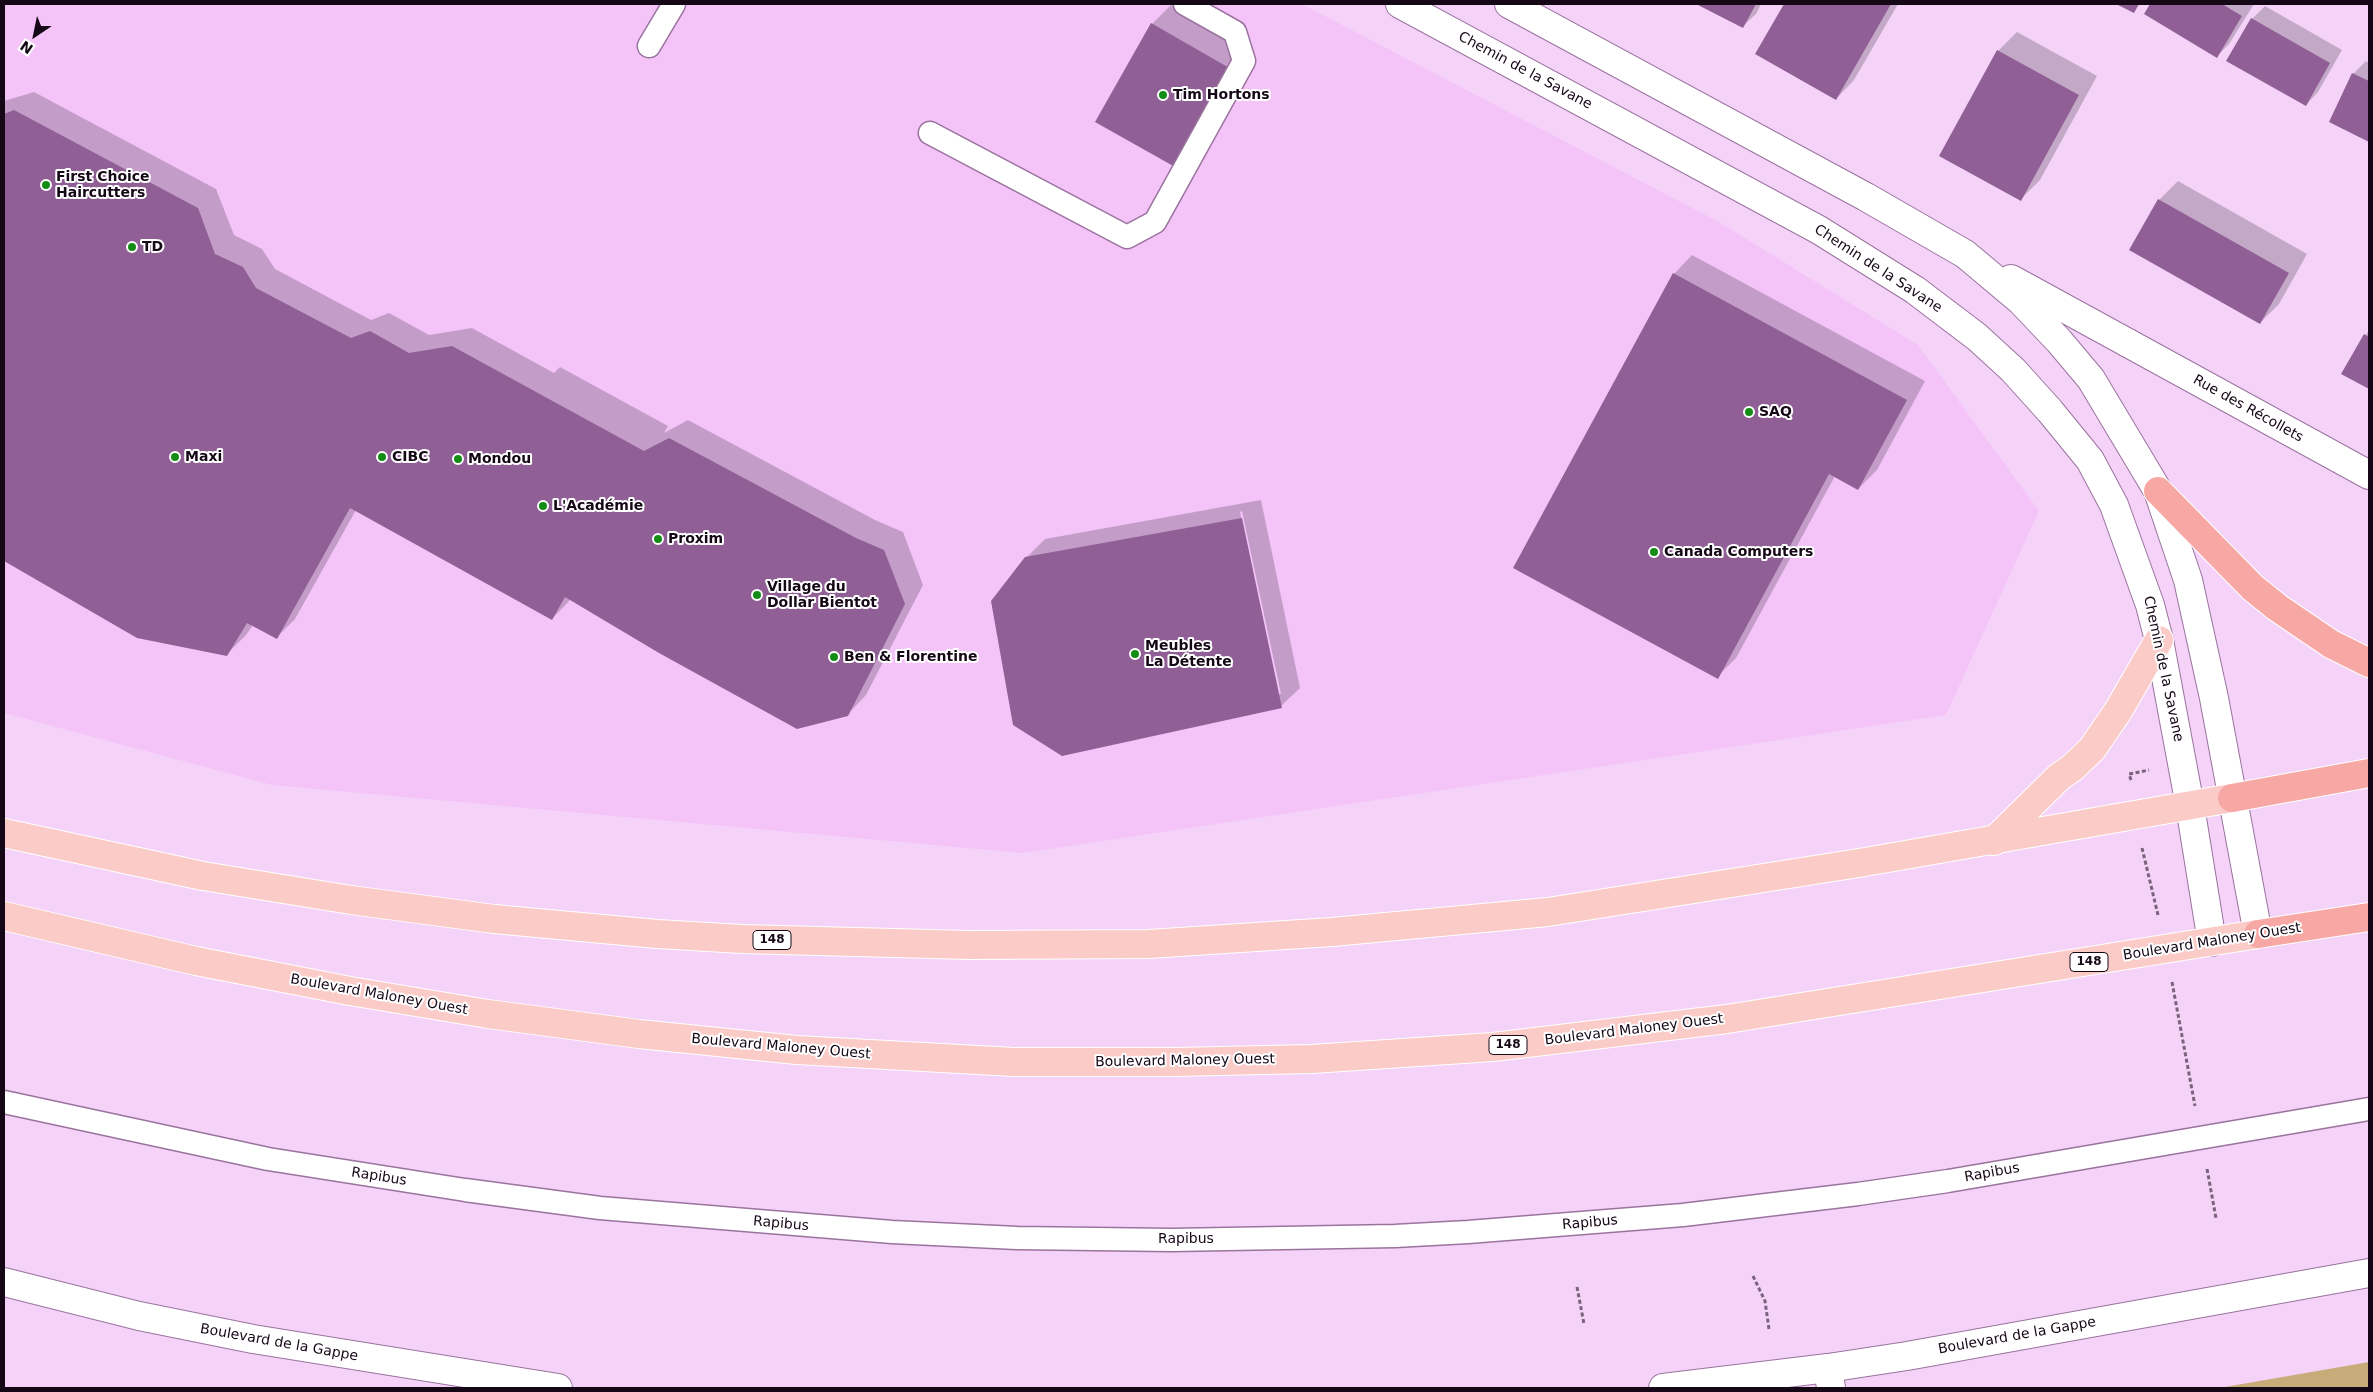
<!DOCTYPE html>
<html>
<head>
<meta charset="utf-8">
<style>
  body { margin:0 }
  #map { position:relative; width:2373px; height:1392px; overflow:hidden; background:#f5d3f9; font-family:"DejaVu Sans",sans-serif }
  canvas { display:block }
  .frame { position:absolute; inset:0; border:5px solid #150716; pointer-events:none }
  .north { position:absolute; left:10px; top:10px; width:50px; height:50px; -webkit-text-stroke:4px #fff; paint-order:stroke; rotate:214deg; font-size:14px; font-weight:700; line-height:20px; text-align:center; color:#150716 }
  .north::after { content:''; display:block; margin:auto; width:18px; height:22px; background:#150716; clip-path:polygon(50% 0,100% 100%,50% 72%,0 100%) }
</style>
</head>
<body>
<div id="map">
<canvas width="2373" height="1392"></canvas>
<div class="frame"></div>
<div class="north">N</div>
</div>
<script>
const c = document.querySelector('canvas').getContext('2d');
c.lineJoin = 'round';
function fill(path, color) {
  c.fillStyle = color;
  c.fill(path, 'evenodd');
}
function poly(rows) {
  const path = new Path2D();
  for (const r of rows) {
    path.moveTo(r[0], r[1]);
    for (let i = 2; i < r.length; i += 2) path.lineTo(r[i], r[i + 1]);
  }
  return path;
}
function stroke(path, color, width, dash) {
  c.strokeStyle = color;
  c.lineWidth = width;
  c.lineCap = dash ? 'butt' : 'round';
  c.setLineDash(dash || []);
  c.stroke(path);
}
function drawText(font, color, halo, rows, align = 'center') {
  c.font = font + ' "DejaVu Sans",sans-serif';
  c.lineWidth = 4;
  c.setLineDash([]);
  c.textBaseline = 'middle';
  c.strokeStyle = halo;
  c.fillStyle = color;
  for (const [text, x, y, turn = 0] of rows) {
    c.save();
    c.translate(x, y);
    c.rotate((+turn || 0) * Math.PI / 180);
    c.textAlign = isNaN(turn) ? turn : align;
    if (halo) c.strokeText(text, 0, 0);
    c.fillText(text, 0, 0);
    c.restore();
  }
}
fill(poly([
  [4,4,1302,4,1719,222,1918,345,2039,511,1946,715,1022,853,272,785,4,713]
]), '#f4c4f9');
fill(poly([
  [2369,1362,2369,1388,2219,1388]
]), '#c7ac79');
fill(poly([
  [1699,4,1761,4,1756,14,1743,26],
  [1785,4,1898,4,1854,80,1836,99,1757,54],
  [2152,4,2254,4,2229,44,2217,56,2146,14],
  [1171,5,1249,49,1175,166,1152,24],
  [2265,6,2342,50,2318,92,2306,105,2252,19],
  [2017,32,2097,76,2040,180,2021,199,1998,51],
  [2366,61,2369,63,2369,140,2330,121,2353,74],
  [34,92,216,189,234,235,262,249,275,269,371,320,389,313,429,335,472,328,554,373,560,367,668,426,664,433,688,420,875,520,903,532,923,585,866,695,847,715,571,599,552,619,356,510,295,619,276,638,253,625,246,635,227,654,4,561,4,101],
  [2178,181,2307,254,2279,304,2260,323,2159,200],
  [1692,255,1925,381,1877,470,1858,489,1835,476,1736,658,1717,677,1674,274],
  [2369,330,2369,388,2343,373],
  [1261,500,1300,688,1281,706,1026,558,1045,539],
  [1242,511,1281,694,1278,694,1240,512]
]), '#0003');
fill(poly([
  [1696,4,1756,4,1743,28],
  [1784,4,1891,4,1836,100,1755,54],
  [2116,4,2139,4,2134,13],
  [2150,4,2222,4,2242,16,2217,58,2144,14],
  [2251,18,2330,63,2306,106,2226,61],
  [1151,23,1231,69,1175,167,1095,122],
  [1997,50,2079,95,2021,201,1939,156],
  [2352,73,2369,81,2369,142,2329,122],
  [14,110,198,208,215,254,243,267,256,288,351,338,370,331,409,353,452,346,644,451,669,438,856,538,884,550,905,604,848,716,797,729,659,653,565,597,552,620,350,508,277,639,247,623,227,656,137,638,4,561,4,114],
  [2158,199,2289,273,2260,324,2129,250],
  [1673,273,1907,400,1858,490,1829,474,1718,679,1513,568],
  [2364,334,2369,337,2369,389,2341,374],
  [1242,518,1282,708,1062,756,1013,725,991,601,1025,557]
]), '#8f5f95');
const service = poly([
  [649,46,674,4],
  [930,133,1127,237,1155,222,1244,61,1235,32,1185,4],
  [4,1102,268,1159,465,1190,600,1208,892,1232,1017,1238,1172,1240,1395,1236,1468,1232,1683,1215,1858,1194,1948,1181,2369,1109]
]);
const minor = poly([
  [2128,343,2369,475],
  [1828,1368,1831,1388]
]);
const tertiary = poly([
  [1400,4,1819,230,1915,290,1977,337,2013,370,2050,411,2090,460,2114,505,2150,605,2159,640,2190,806,2212,942],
  [1509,4,1866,197,1965,254,2021,301,2059,341,2091,379,2158,491,2188,580,2214,698,2258,934],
  [2011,279,2128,343],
  [4,1282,139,1316,253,1339,558,1388],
  [1663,1388,1828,1368,1907,1356,2369,1273]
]);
const primary = poly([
  [4,833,203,876,351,900,494,919,657,934,742,939,969,945,1149,944,1332,932,1548,912,1865,862,2232,798],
  [1994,841,2059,777,2072,768,2092,749,2118,711,2159,640],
  [4,916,196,961,350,991,488,1014,639,1034,797,1050,1014,1062,1174,1062,1312,1059,1493,1047,1727,1019,2258,934]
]);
const motorway = poly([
  [2158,491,2253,588,2278,608,2331,644,2369,663],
  [2232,798,2369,773],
  [2258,934,2369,917]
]);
stroke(service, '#9a739e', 25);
stroke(minor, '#9a739e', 30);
stroke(tertiary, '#9a739e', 30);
stroke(primary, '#fff', 30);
stroke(motorway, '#fff', 30);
stroke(poly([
  [2131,780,2129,774,2149,770],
  [2142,848,2158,915],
  [2172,982,2195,1106],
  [2207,1169,2216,1218],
  [1753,1276,1765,1301,1769,1329],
  [1577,1287,1584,1324]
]), '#7a637c', 3, [4, 2.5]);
stroke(service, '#fff', 22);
stroke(minor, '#fff', 28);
stroke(tertiary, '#fff', 28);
stroke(primary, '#fbcbc8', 28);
stroke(motorway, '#f8a8a4', 28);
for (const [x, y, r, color] of [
  [1163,95,5,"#148d16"],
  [46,185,5,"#148d16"],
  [132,247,5,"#148d16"],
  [1749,412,5,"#148d16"],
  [175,457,5,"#148d16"],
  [382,457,5,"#148d16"],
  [458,459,5,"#148d16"],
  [543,506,5,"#148d16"],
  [658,539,5,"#148d16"],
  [1654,552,5,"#148d16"],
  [757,595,5,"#148d16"],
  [1135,654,5,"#148d16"],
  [834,657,5,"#148d16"]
]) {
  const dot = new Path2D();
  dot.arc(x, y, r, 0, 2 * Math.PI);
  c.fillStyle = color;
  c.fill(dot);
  stroke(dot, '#fff', 2);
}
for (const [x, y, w] of [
  [772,940,38],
  [2089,962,38],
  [1508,1045,38]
]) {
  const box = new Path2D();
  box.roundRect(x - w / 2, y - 9.5, w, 19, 4);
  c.fillStyle = '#fff';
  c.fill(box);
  stroke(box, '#150716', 1);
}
drawText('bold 12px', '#150716', null, [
  ["148",772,940],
  ["148",2089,962],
  ["148",1508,1045]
]);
drawText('14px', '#150716', '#fff', [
  ["Chemin de la Savane",1525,71,28],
  ["Chemin de la Savane",1878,269,33],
  ["Rue des Récollets",2248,409,29],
  ["Chemin de la Savane",2163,669,78],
  ["Boulevard Maloney Ouest",2212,942,-9],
  ["Boulevard Maloney Ouest",379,995,10],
  ["Boulevard Maloney Ouest",1634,1030,-7],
  ["Boulevard Maloney Ouest",781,1047,5],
  ["Boulevard Maloney Ouest",1185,1061,-1],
  ["Rapibus",1992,1173,-10],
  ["Rapibus",379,1177,9],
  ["Rapibus",1590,1223,-5],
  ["Rapibus",781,1224,5],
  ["Rapibus",1186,1239],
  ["Boulevard de la Gappe",2017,1336,-10],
  ["Boulevard de la Gappe",279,1343,10]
]);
drawText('bold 14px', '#150716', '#fff', [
  ["Tim Hortons",1173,95],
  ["First Choice",56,177],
  ["Haircutters",56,193],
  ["TD",142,247],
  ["SAQ",1759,412],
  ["Maxi",185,457],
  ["CIBC",392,457],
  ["Mondou",468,459],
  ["L'Académie",553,506],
  ["Proxim",668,539],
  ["Canada Computers",1664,552],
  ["Village du",767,587],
  ["Dollar Bientot",767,603],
  ["Meubles",1145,646],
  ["La Détente",1145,662],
  ["Ben & Florentine",844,657]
], 'left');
</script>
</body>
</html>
